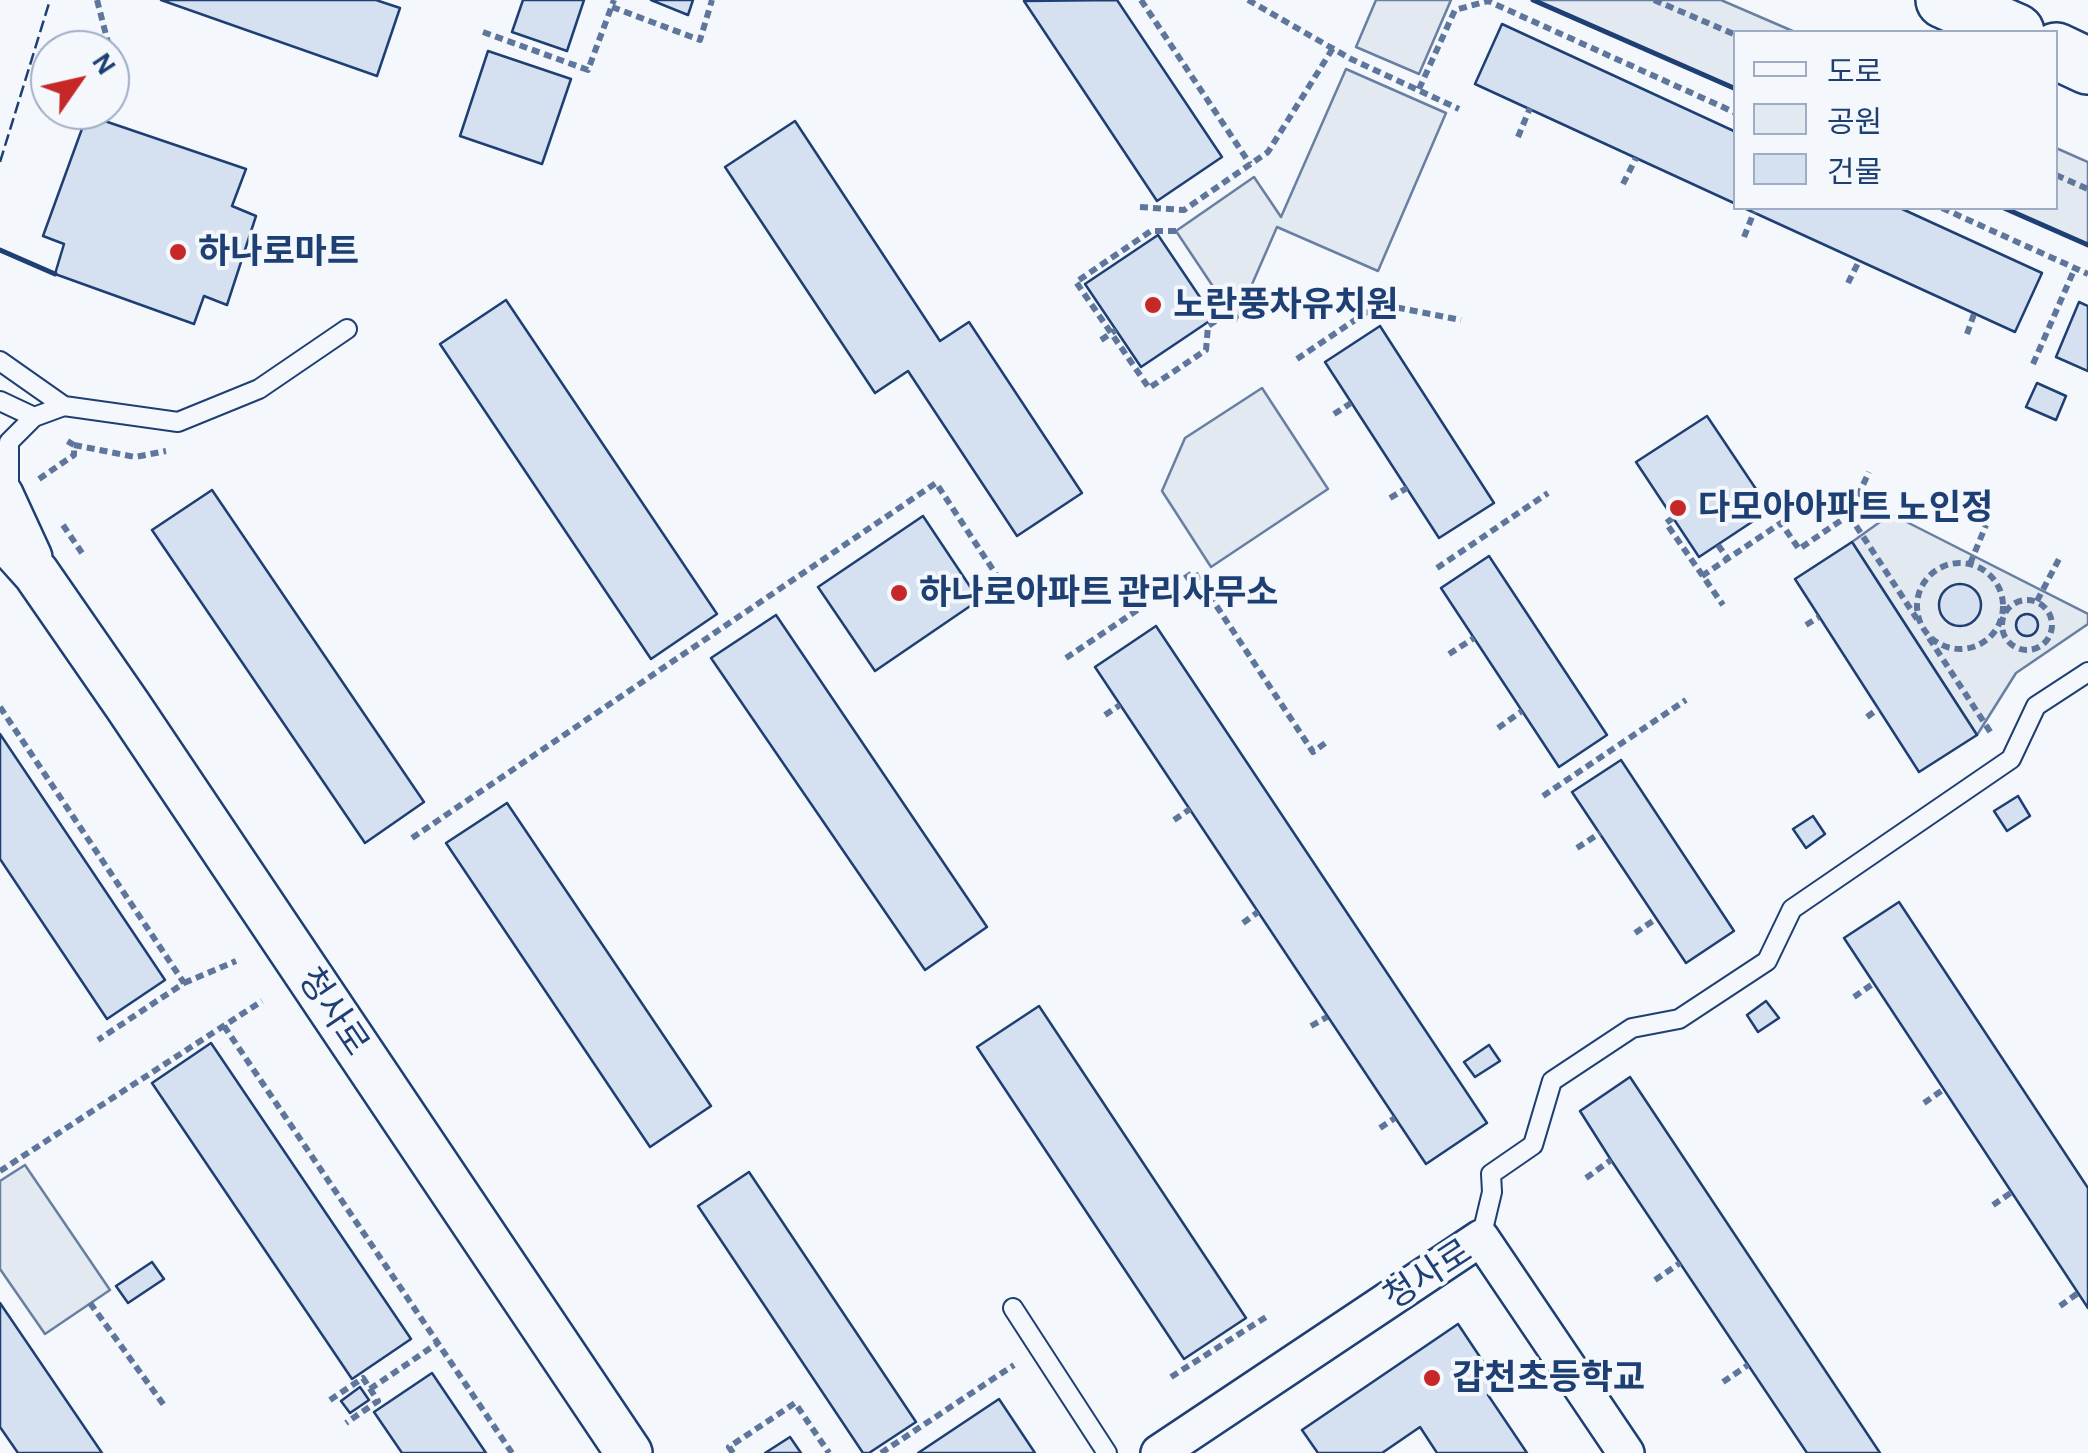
<!DOCTYPE html>
<html>
<head>
<meta charset="utf-8">
<style>
  body { margin:0 }
  #map { position:relative; width:2088px; height:1453px; overflow:hidden; background:#f4f7fb; font-family:"Alegreya Sans","Noto Sans KR",sans-serif }
  canvas { display:block }
  .legend { position:absolute; left:1733px; top:30px; width:325px; height:180px; box-sizing:border-box; background:#f4f7fb; border:2px solid #9eadc5; margin:0; padding:12px 18px; list-style:none; font-size:30px; color:#1d3f73 }
  .legend li { display:flex; align-items:center; gap:20px; height:50px }
  .legend b { width:50px; border:2px solid #9eadc5 }
  .north { position:absolute; left:30px; top:30px; width:100px; height:100px; box-sizing:border-box; background:#f4f7fb; border:2px solid #9eadc5; border-radius:50%; rotate:56deg; font-size:28px; font-weight:700; line-height:40px; text-align:center; color:#1d3f73 }
  .north::after { content:''; display:block; margin:auto; width:35px; height:45px; background:#c62828; clip-path:polygon(50% 0,100% 100%,50% 72%,0 100%) }
</style>
</head>
<body>
<div id="map">
<canvas width="2088" height="1453"></canvas>
<ul class="legend">
<li><b style="height:12px;background:#f4f7fb"></b>도로</li>
<li><b style="height:28px;background:#e3e9f0"></b>공원</li>
<li><b style="height:28px;background:#d5e0f0"></b>건물</li>
</ul>
<div class="north">N</div>
</div>
<script>
const c = document.querySelector('canvas').getContext('2d');
c.lineJoin = 'round';
function fill(path, color) {
  c.fillStyle = color;
  c.fill(path, 'evenodd');
}
function poly(rows) {
  const path = new Path2D();
  for (const r of rows) {
    if (r.length === 3) {
      path.moveTo(r[0] + r[2], r[1]);
      path.arc(r[0], r[1], r[2], 0, 2 * Math.PI);
      continue;
    }
    path.moveTo(r[0], r[1]);
    for (let i = 2; i < r.length; i += 2) path.lineTo(r[i], r[i + 1]);
  }
  return path;
}
function stroke(path, color, width, dash) {
  c.strokeStyle = color;
  c.lineWidth = width;
  c.lineCap = dash ? 'butt' : 'round';
  c.setLineDash(dash || []);
  c.stroke(path);
}
function drawText(font, color, halo, rows, align = 'center') {
  c.font = font + ' "Alegreya Sans","Noto Sans KR",sans-serif';
  c.lineWidth = 8;
  c.setLineDash([]);
  c.textBaseline = 'middle';
  c.strokeStyle = halo;
  c.fillStyle = color;
  for (const [text, x, y, turn = 0] of rows) {
    c.save();
    c.translate(x, y);
    c.rotate((+turn || 0) * Math.PI / 180);
    c.textAlign = isNaN(turn) ? turn : align;
    if (halo) c.strokeText(text, 0, 0);
    c.fillText(text, 0, 0);
    c.restore();
  }
}
const green = poly([
  [1376,0,1451,0,1419,74,1356,47,1376,0],
  [1533,0,1721,0,1795,32,1736,32,1735,89,1533,0],
  [1346,69,1446,113,1378,271,1277,227,1236,321,1176,231,1254,177,1281,217,1346,69],
  [2056,148,2088,162,2088,245,2004,208,2056,208,2056,148],
  [1262,388,1328,489,1211,567,1162,491,1185,438,1262,388],
  [1891,514,2088,614,2088,624,2016,673,1977,735,1852,542,1891,514],
  [25,1165,110,1290,45,1334,0,1269,0,1181,25,1165]
]);
fill(green, '#e3e9f0');
stroke(green, '#687fa3', 2.5);
const building = poly([
  [161,0,376,0,400,8,377,76,161,0],
  [523,0,584,0,567,51,512,32,523,0],
  [651,0,693,0,688,15,651,0],
  [1117,0,1222,157,1157,201,1024,1,1117,0],
  [1502,24,1736,132,1736,204,1475,84,1502,24],
  [488,51,571,79,542,164,460,136,488,51],
  [87,115,246,169,232,206,256,216,227,305,204,296,194,324,55,274,64,244,43,236,87,115],
  [795,121,940,341,969,322,1082,493,1017,536,908,371,875,393,725,167,795,121],
  [1744,208,1900,208,2042,273,2015,332,1744,208],
  [1158,235,1214,318,1141,367,1085,284,1158,235],
  [506,300,717,614,651,659,440,344,506,300],
  [2079,302,2088,306,2088,371,2056,357,2079,302],
  [1380,326,1494,503,1439,538,1325,362,1380,326],
  [2037,383,2066,396,2056,420,2026,407,2037,383],
  [1707,416,1770,510,1699,557,1636,462,1707,416],
  [212,490,424,802,365,843,152,530,212,490],
  [923,516,979,600,875,671,818,587,923,516],
  [1852,542,1977,735,1919,772,1795,579,1852,542],
  [1489,556,1607,735,1559,767,1441,588,1489,556],
  [1960,605,21],
  [2027,625,11],
  [776,615,987,927,925,970,711,658,776,615],
  [1156,626,1487,1123,1426,1164,1095,667,1156,626],
  [0,734,165,980,107,1019,0,859,0,734],
  [1621,760,1734,931,1686,963,1572,792,1621,760],
  [2018,796,2030,816,2007,831,1994,811,2018,796],
  [507,803,711,1106,650,1147,446,843,507,803],
  [1813,816,1825,834,1806,848,1793,829,1813,816],
  [1899,902,2088,1188,2088,1308,1844,938,1899,902],
  [1766,1001,1779,1018,1758,1032,1747,1015,1766,1001],
  [1039,1006,1246,1318,1184,1359,977,1047,1039,1006],
  [211,1043,411,1339,352,1379,152,1083,211,1043],
  [1489,1045,1500,1061,1475,1077,1464,1062,1489,1045],
  [1630,1077,1880,1453,1807,1453,1611,1160,1580,1111,1630,1077],
  [749,1172,916,1422,869,1453,863,1453,698,1206,749,1172],
  [152,1262,164,1279,128,1303,116,1286,152,1262],
  [0,1303,102,1453,18,1453,0,1427,0,1303],
  [1458,1324,1500,1387,1488,1395,1527,1453,1437,1453,1420,1427,1382,1453,1318,1453,1302,1430,1458,1324],
  [432,1373,486,1453,402,1453,374,1412,432,1373],
  [360,1387,369,1400,350,1413,341,1401,360,1387],
  [999,1399,1035,1453,918,1453,999,1399],
  [790,1437,801,1453,765,1453,790,1437]
]);
fill(building, '#d5e0f0');
stroke(building, '#1d3f73', 2.5);
const service = poly([
  [0,361,64,406,178,422,259,389,347,329],
  [0,401,34,417],
  [9,499,9,442,34,417,64,406],
  [1481,1238,1492,1192,1491,1174,1533,1145,1552,1081,1632,1028,1679,1019,1767,961,1792,909,2011,759,2036,706,2088,672],
  [1013,1308,1107,1453]
]);
const minor = poly([
  [1159,1453,1481,1238,1626,1453]
]);
const tertiary = poly([
  [0,495,29,558],
  [0,533,36,573,128,706,629,1453]
]);
const primary = poly([
  [1944,0,2016,32],
  [2056,51,2088,66]
]);
stroke(service, '#1d3f73', 22);
stroke(minor, '#1d3f73', 40);
stroke(tertiary, '#1d3f73', 50);
stroke(primary, '#1d3f73', 60);
stroke(poly([
  [97,0,112,58],
  [1141,0,1250,164],
  [1248,0,1351,59,1459,109],
  [1654,0,1736,35],
  [612,7,700,40,712,0],
  [483,32,588,70,614,0],
  [1419,89,1455,10,1488,1,1736,113],
  [1518,137,1530,108],
  [2056,175,2088,189],
  [1623,184,1636,158],
  [1140,207,1184,210,1268,152,1333,48],
  [1942,208,2088,274],
  [1176,231,1151,231,1076,282,1149,388,1206,350,1208,326,1230,311],
  [1744,237,1754,212],
  [1848,283,1859,261],
  [1967,334,1974,314],
  [1101,340,1116,330],
  [1297,359,1379,304,1461,320],
  [2033,364,2075,268],
  [1334,414,1351,403],
  [74,445,135,457,166,451],
  [39,479,74,455,74,445,64,439],
  [1390,498,1407,488],
  [1849,515,1917,619],
  [1673,518,1666,523,1723,605],
  [63,525,82,553],
  [1718,545,1728,559],
  [1960,606,43],
  [1970,564,1986,525],
  [1437,568,1548,493],
  [1702,576,1781,523,1799,549,1849,515,1869,472],
  [2027,625,25],
  [2037,601,2059,559],
  [1806,625,1819,617],
  [1929,638,1991,733],
  [1449,654,1474,638],
  [1066,658,1194,572,1313,752,1328,741],
  [0,707,184,983,98,1040],
  [1105,715,1120,705],
  [1867,717,1878,709],
  [1498,728,1522,711],
  [1543,796,1686,700],
  [1174,820,1190,809],
  [412,838,936,483,1003,585],
  [1577,848,1600,833],
  [1243,923,1258,912],
  [1635,933,1656,919],
  [184,983,236,961],
  [1854,997,1874,983],
  [224,1026,512,1453],
  [1311,1026,1327,1017],
  [1924,1103,1944,1089],
  [1380,1128,1395,1118],
  [0,1171,262,1001],
  [1586,1178,1611,1160],
  [1993,1205,2012,1192],
  [1655,1280,1680,1263],
  [90,1303,166,1408],
  [2060,1306,2078,1293],
  [1171,1377,1266,1317],
  [1723,1382,1748,1365],
  [370,1389,438,1343],
  [330,1400,363,1378,378,1401,346,1423],
  [733,1453,729,1447,795,1403,829,1453],
  [881,1453,1014,1365]
]), '#5e769c', 6, [8, 5]);
stroke(service, '#f4f7fb', 18);
stroke(minor, '#f4f7fb', 35);
stroke(tertiary, '#f4f7fb', 45);
stroke(primary, '#f4f7fb', 55);
stroke(poly([
  [0,162,50,0]
]), '#1d3f73', 2.5, [12, 5]);
stroke(poly([
  [1533,0,1736,89],
  [2004,208,2088,245],
  [0,250,55,274]
]), '#1d3f73', 5);
for (const [x, y, r, color] of [
  [178,252,10,"#c62828"],
  [1153,305,10,"#c62828"],
  [1678,508,10,"#c62828"],
  [899,593,10,"#c62828"],
  [1432,1378,10,"#c62828"]
]) {
  const dot = new Path2D();
  dot.arc(x, y, r, 0, 2 * Math.PI);
  c.fillStyle = color;
  c.fill(dot);
  stroke(dot, '#f4f7fb', 4);
}
drawText('bold 35px', '#1d3f73', '#f4f7fb', [
  ["하나로마트",198,252],
  ["노란풍차유치원",1173,305],
  ["다모아아파트 노인정",1698,508],
  ["하나로아파트 관리사무소",919,593],
  ["갑천초등학교",1452,1378]
], 'left');
drawText('35px', '#1d3f73', '#f4f7fb', [
  ["청사로",333,1012,56],
  ["청사로",1428,1275,-33]
]);
</script>
</body>
</html>
